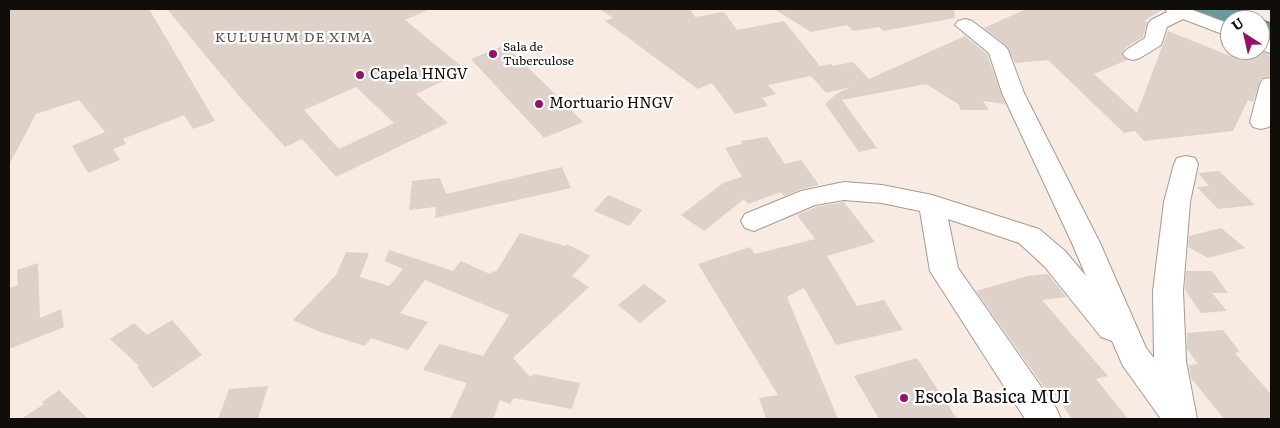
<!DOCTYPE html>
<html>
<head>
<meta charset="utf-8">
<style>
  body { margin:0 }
  #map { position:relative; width:1280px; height:428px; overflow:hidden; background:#f8ebe3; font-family:Literata,serif }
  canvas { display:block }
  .frame { position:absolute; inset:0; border:10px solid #100d0a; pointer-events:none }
  .north { position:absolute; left:1220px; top:10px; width:50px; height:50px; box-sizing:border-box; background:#fff; border:1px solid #9f9e9d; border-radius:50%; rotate:325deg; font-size:14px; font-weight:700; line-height:20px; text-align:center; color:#100d0a }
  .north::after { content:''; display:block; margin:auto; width:18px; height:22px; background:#93126c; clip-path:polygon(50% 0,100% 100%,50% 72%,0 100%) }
</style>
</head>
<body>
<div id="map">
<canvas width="1280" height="428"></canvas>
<div class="frame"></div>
<div class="north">U</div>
</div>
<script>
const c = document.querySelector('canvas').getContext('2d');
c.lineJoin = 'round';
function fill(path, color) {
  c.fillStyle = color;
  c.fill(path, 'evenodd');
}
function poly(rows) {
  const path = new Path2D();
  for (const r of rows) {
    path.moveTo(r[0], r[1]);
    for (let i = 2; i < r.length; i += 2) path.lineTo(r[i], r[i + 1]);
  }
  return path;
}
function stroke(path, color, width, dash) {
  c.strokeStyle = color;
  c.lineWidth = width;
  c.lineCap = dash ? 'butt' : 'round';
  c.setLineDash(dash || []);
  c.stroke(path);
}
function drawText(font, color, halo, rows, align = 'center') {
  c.font = font + ' Literata,serif';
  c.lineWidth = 4.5;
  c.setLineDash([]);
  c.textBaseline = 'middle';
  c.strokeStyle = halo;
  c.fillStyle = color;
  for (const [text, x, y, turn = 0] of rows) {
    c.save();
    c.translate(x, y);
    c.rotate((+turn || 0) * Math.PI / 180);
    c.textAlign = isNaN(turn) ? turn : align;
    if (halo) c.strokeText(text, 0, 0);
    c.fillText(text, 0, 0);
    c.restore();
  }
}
const water = poly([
  [1190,9,1237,9,1271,23,1271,39,1260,35,1260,20,1230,20,1230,24,1190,9]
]);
fill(water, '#6c999d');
stroke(water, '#506f71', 1);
fill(poly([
  [9,9,149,9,215,121,193,129,184,115,123,139,126,144,113,149,120,160,88,173,72,146,105,132,79,100,36,114,9,165],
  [167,9,430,9,405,20,466,70,416,94,448,123,336,177,302,139,285,147,239,96],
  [356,87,394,123,339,149,304,110],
  [599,9,690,9,695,17,724,12,737,30,784,21,820,66,831,64,833,66,853,62,869,79,965,36,987,54,1005,104,983,101,989,110,961,110,958,104,926,84,842,100,877,148,859,152,825,104,836,94,851,87,826,93,811,76,768,85,776,94,762,98,768,106,735,114,712,83,698,89,605,21,613,18],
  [774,9,954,9,955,18,883,31,879,27,853,31,847,25,811,32],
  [1026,9,1163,9,1144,21,1147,22,1143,37,1125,48,1122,53,1127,60,1094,74,1137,113,1168,31,1233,57,1235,50,1258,50,1271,55,1271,76,1261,78,1253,102,1248,100,1233,131,1144,141,1135,131,1124,133,1048,60,1015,63,1006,45,984,28],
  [505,45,552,91,583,122,544,138,471,59],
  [767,137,785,164,801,160,819,185,801,189,784,196,781,192,748,204,744,199,704,231,681,215,723,183,742,177,725,148,742,144,741,141],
  [562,167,571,188,435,218,436,207,409,210,412,181,440,178,446,194],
  [1219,171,1255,205,1218,209,1197,187,1209,186,1198,173],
  [608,195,642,210,629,226,594,211],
  [844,202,875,242,827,256,857,306,884,300,903,330,836,345,804,288,787,297,838,419,766,419,759,398,778,395,698,264,750,247,755,254,815,239,797,215,816,207],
  [1221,228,1245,248,1208,258,1188,247,1189,236],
  [520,233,565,246,567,244,590,256,572,276,589,287,513,358,530,377,534,374,580,383,572,409,514,398,510,404,500,400,493,419,450,419,467,383,423,370,439,344,483,356,509,315,425,280,400,313,428,322,408,350,371,338,365,346,320,332,293,320,336,275,346,252,369,253,360,277,389,286,403,269,385,261,389,250,453,271,461,261,490,274,493,271,496,272],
  [38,263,40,318,61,309,64,327,9,349,9,288,18,285,17,270],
  [1186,271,1212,271,1228,293,1212,293,1227,311,1201,313,1185,290],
  [1048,274,1066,297,1042,300,1108,376,1096,379,1128,419,1072,419,1054,393,1049,394,976,291,1028,276],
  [644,284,667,301,640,323,618,305],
  [172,320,202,355,153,388,137,367,139,366,110,339,134,323,147,335],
  [1223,330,1240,352,1235,353,1271,394,1271,419,1224,419,1191,378,1189,365,1198,364,1187,349,1187,333],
  [917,358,957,419,879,419,854,376],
  [268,386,258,419,218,419,229,389],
  [59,390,88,419,21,419,44,404,42,402]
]), '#ded1ca');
const minor = poly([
  [1165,9,1190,9,1230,24,1230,37,1183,19,1167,27,1161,45,1140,58,1133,60,1126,58,1123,54,1126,50,1145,38,1148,24,1151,20,1167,12,1165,9],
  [965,19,972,21,1005,46,1008,50,1024,93,1100,243,1146,348,1154,358,1153,291,1164,202,1174,164,1177,158,1186,156,1195,158,1198,164,1190,202,1183,291,1186,361,1197,419,1161,419,1123,366,1112,341,1101,337,1045,267,1019,243,948,219,958,268,1056,408,1061,419,1025,419,930,271,920,211,882,203,844,200,815,205,754,231,745,228,741,221,745,214,801,191,844,182,882,185,932,195,1039,229,1065,251,1086,276,1072,243,1002,93,989,53,955,25,958,21,965,19],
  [1260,37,1271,40,1271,53,1260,50,1260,37],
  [1271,78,1271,124,1269,127,1261,129,1253,127,1250,122,1260,84,1263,79,1271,78]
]);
stroke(minor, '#a59a93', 2);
fill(minor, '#fff');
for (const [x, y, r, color] of [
  [493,54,5,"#93126c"],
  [360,75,5,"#93126c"],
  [539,104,5,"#93126c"],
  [904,398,5,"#93126c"]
]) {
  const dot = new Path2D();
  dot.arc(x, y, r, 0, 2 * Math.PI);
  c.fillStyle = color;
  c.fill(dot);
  stroke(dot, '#fff', 2);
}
drawText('12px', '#100d0a', '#fff', [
  ["Sala de",503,47],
  ["Tuberculose",503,61]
], 'left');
c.letterSpacing = '1px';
drawText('14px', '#5a5049', '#fff', [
  ["KULUHUM DE XIMA",294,38]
]);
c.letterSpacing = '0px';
drawText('15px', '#100d0a', '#fff', [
  ["Capela HNGV",370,75],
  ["Mortuario HNGV",549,104]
], 'left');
drawText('18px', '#100d0a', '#fff', [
  ["Escola Basica MUI",914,398]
], 'left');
</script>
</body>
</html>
